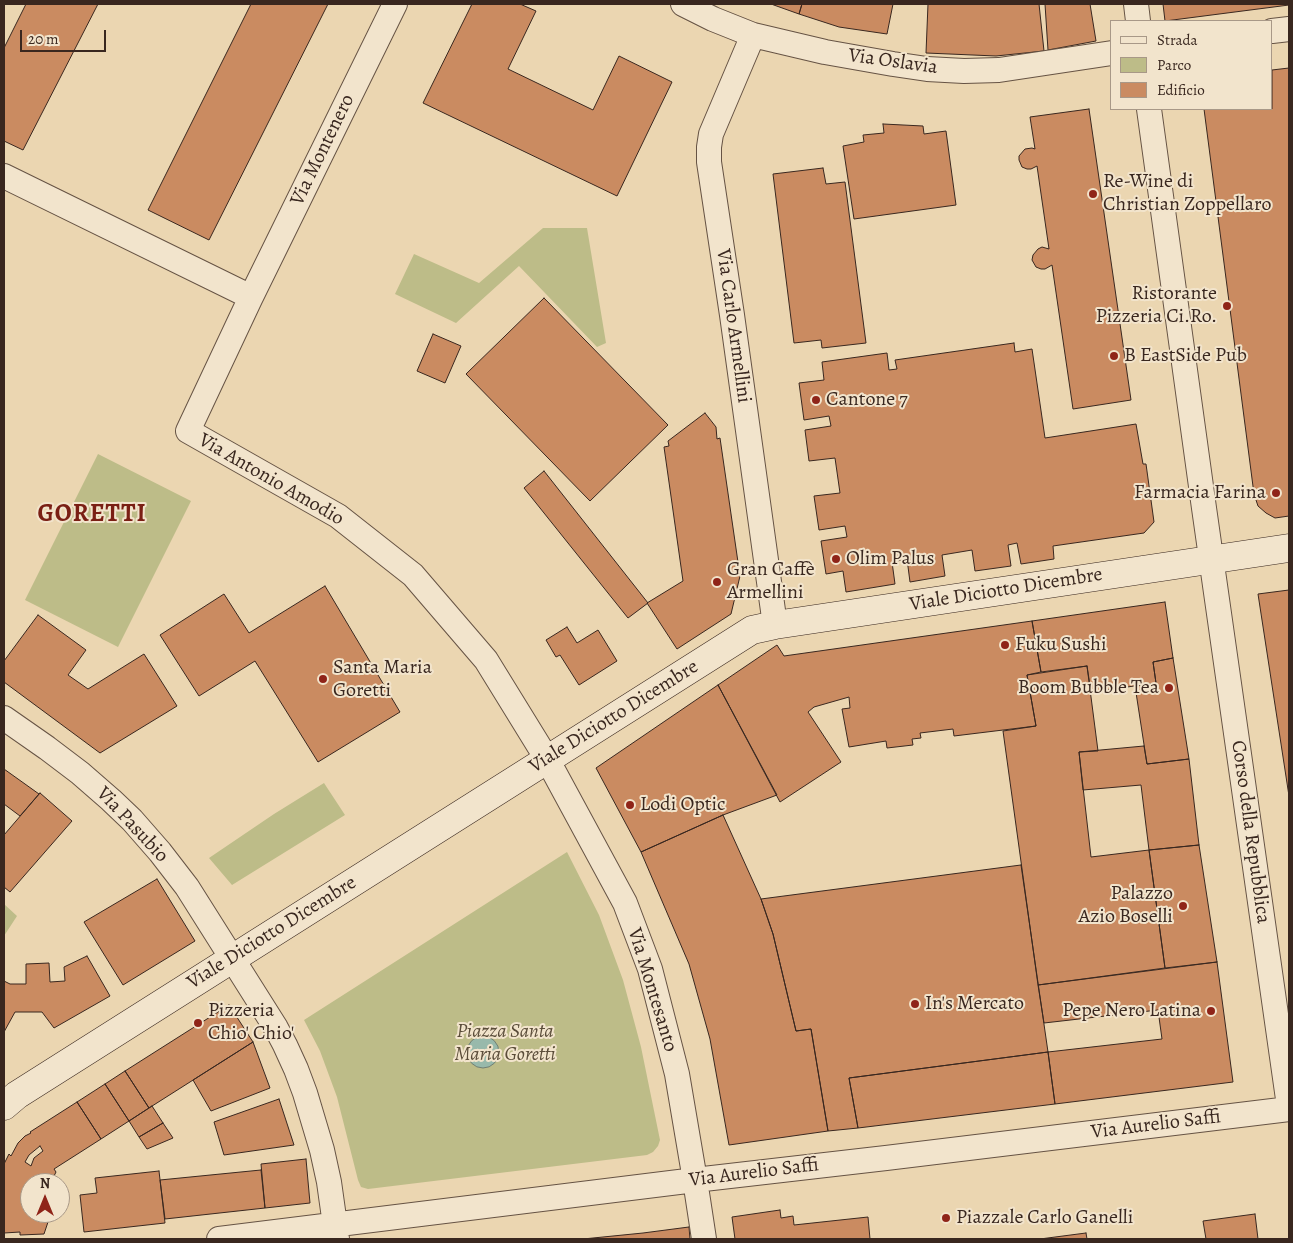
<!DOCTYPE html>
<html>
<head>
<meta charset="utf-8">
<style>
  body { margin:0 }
  #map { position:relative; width:1293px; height:1243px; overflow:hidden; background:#ebd6b1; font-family:Alegreya,serif }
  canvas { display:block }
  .frame { position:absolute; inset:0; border:5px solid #39271f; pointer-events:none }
  .legend { position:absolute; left:1110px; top:20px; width:162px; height:90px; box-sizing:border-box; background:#f2e4cc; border:1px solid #a89887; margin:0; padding:6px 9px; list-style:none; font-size:15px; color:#39271f }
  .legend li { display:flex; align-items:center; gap:10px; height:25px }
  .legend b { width:25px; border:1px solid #a89887 }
  .north { position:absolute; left:20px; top:1173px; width:50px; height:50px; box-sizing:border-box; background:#f2e4cc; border:1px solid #a89887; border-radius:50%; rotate:0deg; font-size:14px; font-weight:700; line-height:20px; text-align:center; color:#39271f }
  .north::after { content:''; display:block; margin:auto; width:18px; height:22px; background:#8f2418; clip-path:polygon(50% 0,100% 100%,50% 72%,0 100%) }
  .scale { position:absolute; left:20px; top:30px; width:86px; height:22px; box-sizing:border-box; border:2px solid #39271f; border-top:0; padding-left:6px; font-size:15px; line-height:18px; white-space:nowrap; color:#39271f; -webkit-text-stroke:4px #f2e4cc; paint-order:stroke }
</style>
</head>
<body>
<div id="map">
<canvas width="1293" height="1243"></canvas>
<div class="frame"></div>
<ul class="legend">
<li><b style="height:6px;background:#f2e4cc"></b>Strada</li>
<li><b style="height:14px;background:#bdbc88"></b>Parco</li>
<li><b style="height:14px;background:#ca8b61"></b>Edificio</li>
</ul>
<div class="north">N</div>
<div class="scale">20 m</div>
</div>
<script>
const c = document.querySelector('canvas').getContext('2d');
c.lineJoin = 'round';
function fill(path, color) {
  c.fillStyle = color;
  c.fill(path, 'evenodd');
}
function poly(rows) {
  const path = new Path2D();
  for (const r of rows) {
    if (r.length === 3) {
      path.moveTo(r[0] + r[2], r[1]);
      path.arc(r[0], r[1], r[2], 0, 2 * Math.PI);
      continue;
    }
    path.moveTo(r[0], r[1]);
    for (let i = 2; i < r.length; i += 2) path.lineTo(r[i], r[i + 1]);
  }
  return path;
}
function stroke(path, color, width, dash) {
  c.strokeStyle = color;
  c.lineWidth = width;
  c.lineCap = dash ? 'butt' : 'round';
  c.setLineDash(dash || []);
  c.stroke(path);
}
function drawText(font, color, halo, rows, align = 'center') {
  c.font = font + ' Alegreya,serif';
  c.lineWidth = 4;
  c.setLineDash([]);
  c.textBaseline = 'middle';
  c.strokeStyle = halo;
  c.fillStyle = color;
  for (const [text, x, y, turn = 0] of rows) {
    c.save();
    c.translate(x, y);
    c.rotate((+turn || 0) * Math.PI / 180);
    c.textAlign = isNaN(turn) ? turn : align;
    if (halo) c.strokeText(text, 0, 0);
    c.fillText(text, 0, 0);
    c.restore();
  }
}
fill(poly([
  [543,228,587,228,606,343,597,347,519,266,456,323,395,294,414,254,479,283],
  [98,454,191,501,118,647,25,600],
  [324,783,345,815,232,885,209,858,274,814],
  [567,852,599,915,623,980,641,1047,660,1140,658,1146,653,1152,647,1155,368,1189,361,1187,358,1180,337,1097,320,1051,304,1020],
  [4,904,17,916,4,936]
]), '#bdbc88');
const water = poly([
  [483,1052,16]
]);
fill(water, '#98b9ab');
stroke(water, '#727f73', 1);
const building = poly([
  [26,4,98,4,23,150,4,141,4,48,26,4],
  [251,4,328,4,209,240,148,210,251,4],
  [472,4,520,4,536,11,508,69,593,110,619,56,672,82,617,196,423,103,472,4],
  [771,4,802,4,799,14,771,4],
  [802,4,893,4,887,34,839,27,799,14,802,4],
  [928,4,1039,4,1044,51,996,56,926,53,928,4],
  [1045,4,1090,4,1096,41,1048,50,1045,4],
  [1163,4,1289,4,1289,5,1165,21,1163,4],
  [1289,68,1289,516,1275,518,1266,513,1258,506,1254,494,1204,109,1272,109,1272,70,1289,68],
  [1089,109,1131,400,1073,409,1052,265,1045,269,1041,269,1036,267,1032,260,1033,255,1038,249,1042,247,1049,249,1037,166,1031,169,1027,169,1022,167,1019,160,1019,156,1025,149,1032,148,1035,149,1030,117,1089,109],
  [883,124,923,126,924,134,946,131,956,205,854,219,843,146,864,142,863,135,884,133,883,124],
  [823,168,826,184,845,182,866,343,822,348,821,340,794,343,773,174,823,168],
  [544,298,668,425,590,501,466,374,544,298],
  [433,334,461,346,445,383,417,371,433,334],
  [1014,343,1015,352,1032,349,1045,438,1136,424,1143,464,1146,464,1154,522,1144,533,1053,546,1054,559,1021,564,1017,543,1008,545,1011,566,975,571,972,550,942,555,945,576,910,582,907,559,892,562,895,584,846,592,843,571,826,574,821,541,847,537,845,526,819,530,814,496,840,493,835,458,809,461,805,430,831,426,829,416,804,420,799,383,824,380,822,362,887,353,889,370,897,369,895,360,1014,343],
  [705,413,716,427,717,439,720,438,740,576,731,614,677,649,647,603,683,581,664,447,669,446,668,441,705,413],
  [544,471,648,603,628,618,524,488,544,471],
  [325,586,400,712,318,762,255,661,199,696,160,635,224,594,249,633,325,586],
  [1289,590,1289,796,1258,594,1289,590],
  [1165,602,1173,658,1153,662,1156,683,1091,692,1087,666,1041,672,1032,621,1165,602],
  [38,615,86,650,68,675,88,689,144,654,177,706,100,753,4,682,4,661,38,615],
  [1032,621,1041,672,1027,675,1036,726,954,736,953,729,920,733,921,738,912,739,913,745,887,748,886,741,849,747,842,709,850,708,849,697,814,707,808,712,841,762,780,802,718,685,777,645,784,656,1032,621],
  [567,627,577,643,598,630,617,661,579,685,560,655,556,657,546,640,567,627],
  [1173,658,1189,759,1147,764,1135,686,1156,683,1153,662,1173,658],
  [1087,666,1098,751,1079,752,1091,857,1149,850,1165,968,1038,985,1003,731,1036,726,1027,675,1087,666],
  [718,685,777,795,723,815,641,852,596,768,718,685],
  [1144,746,1147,764,1189,759,1199,845,1149,850,1141,785,1083,790,1079,752,1144,746],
  [4,769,39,794,20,816,4,804,4,769],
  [40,793,72,821,10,892,4,887,4,835,40,793],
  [723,815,761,899,773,934,796,1031,811,1029,828,1131,729,1145,710,1039,689,964,641,852,723,815],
  [1199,845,1217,962,1165,968,1149,850,1199,845],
  [1021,865,1048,1052,849,1078,858,1128,828,1131,811,1029,796,1031,773,934,761,899,1021,865],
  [157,879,195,941,123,985,84,922,157,879],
  [87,956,110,996,54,1028,42,1012,15,1012,4,1032,4,981,10,984,26,984,26,964,49,963,50,982,65,981,64,967,87,956],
  [1217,962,1233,1082,1055,1104,1048,1052,1162,1039,1158,1010,1044,1023,1038,985,1217,962],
  [229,1005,253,1042,149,1108,125,1071,229,1005],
  [253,1042,270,1088,211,1111,193,1080,253,1042],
  [1048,1052,1055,1104,858,1128,849,1078,1048,1052],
  [125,1071,149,1108,129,1121,105,1084,125,1071],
  [105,1084,129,1121,101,1139,77,1102,105,1084],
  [279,1099,294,1145,224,1155,214,1122,279,1099],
  [77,1102,101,1139,54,1169,56,1172,54,1176,50,1178,46,1177,45,1180,51,1183,30,1183,30,1213,51,1213,44,1234,20,1235,20,1232,4,1233,4,1164,9,1154,11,1156,18,1143,25,1136,31,1133,30,1132,77,1102],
  [40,1146,43,1151,34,1158,31,1166,25,1162,29,1155,40,1146],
  [152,1106,163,1123,139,1137,129,1121,152,1106],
  [163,1123,173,1138,147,1149,139,1137,163,1123],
  [306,1159,310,1203,265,1208,261,1164,306,1159],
  [261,1170,265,1208,165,1219,160,1180,261,1170],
  [159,1171,165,1223,84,1232,80,1195,97,1193,95,1178,159,1171],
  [780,1210,781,1218,793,1216,794,1225,868,1217,870,1239,735,1239,732,1217,780,1210],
  [1255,1214,1258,1239,1206,1239,1203,1221,1255,1214],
  [689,1227,690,1239,583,1239,643,1233,689,1227],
  [1086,1233,1087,1239,1040,1239,1086,1233]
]);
fill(building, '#ca8b61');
stroke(building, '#39271f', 1);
const street = poly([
  [683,4,713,19,753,35,825,52,893,64,927,69,964,71,999,70,1112,53],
  [1136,4,1138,21],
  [1272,31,1289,29],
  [753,35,711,134,709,147,709,162,732,315,775,625],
  [1149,109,1204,508,1289,1106],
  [4,176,251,297,188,431,338,516,413,575,486,660,547,759,625,903,650,969,677,1074,695,1180,704,1239],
  [251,297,395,4],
  [4,718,47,748,80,773,111,800,132,820,160,852,187,887,276,1028,285,1045,296,1069,305,1093,322,1150,329,1182,337,1239],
  [219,1239,695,1180,886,1158,1289,1109]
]);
const secondary = poly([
  [4,1106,17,1095,752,630,775,625,1289,548]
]);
stroke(street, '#665344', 26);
stroke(secondary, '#39271f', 29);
stroke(street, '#f2e4cc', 24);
stroke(secondary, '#f2e4cc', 28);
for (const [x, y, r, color] of [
  [1093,194,5,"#8f2418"],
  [1227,306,5,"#8f2418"],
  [1114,356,5,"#8f2418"],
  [816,400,5,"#8f2418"],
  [1276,493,5,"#8f2418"],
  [836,559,5,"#8f2418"],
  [717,582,5,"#8f2418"],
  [1005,645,5,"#8f2418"],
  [323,679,5,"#8f2418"],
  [1169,688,5,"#8f2418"],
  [630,805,5,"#8f2418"],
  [1183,906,5,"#8f2418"],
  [915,1004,5,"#8f2418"],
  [1211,1011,5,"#8f2418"],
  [198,1023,5,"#8f2418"],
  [946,1218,5,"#8f2418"]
]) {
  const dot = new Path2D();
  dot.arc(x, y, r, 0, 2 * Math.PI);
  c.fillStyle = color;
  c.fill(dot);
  stroke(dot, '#f2e4cc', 2);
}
drawText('20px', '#39271f', '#f2e4cc', [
  ["Via Oslavia",893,62,8],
  ["Via Montenero",323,150,-64],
  ["Via Carlo Armellini",733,326,82],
  ["Via Antonio Amodio",271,480,30],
  ["Viale Diciotto Dicembre",1006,590,-9],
  ["Viale Diciotto Dicembre",614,717,-32],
  ["Via Pasubio",132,825,47],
  ["Corso della Repubblica",1250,832,82],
  ["Viale Diciotto Dicembre",272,933,-32],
  ["Via Montesanto",652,990,73],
  ["Via Aurelio Saffi",1156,1125,-7],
  ["Via Aurelio Saffi",754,1173,-7]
]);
drawText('20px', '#39271f', '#f2e4cc', [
  ["Re-Wine di",1103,182],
  ["Christian Zoppellaro",1103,205],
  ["Ristorante",1217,294,"right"],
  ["Pizzeria Ci.Ro.",1217,317,"right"],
  ["B EastSide Pub",1124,356],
  ["Cantone 7",826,400],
  ["Farmacia Farina",1266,493,"right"],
  ["Olim Palus",846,559],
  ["Gran Caffè",727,570],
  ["Armellini",727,593],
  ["Fuku Sushi",1015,645],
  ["Santa Maria",333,668],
  ["Goretti",333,691],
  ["Boom Bubble Tea",1159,688,"right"],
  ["Lodi Optic",640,805],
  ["Palazzo",1173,894,"right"],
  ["Azio Boselli",1173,917,"right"],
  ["In's Mercato",925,1004],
  ["Pizzeria",208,1011],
  ["Chio' Chio'",208,1034],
  ["Pepe Nero Latina",1201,1011,"right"],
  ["Piazzale Carlo Ganelli",956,1218]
], 'left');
drawText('italic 20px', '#5a4c39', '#f2e4cc', [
  ["Piazza Santa",505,1032],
  ["Maria Goretti",505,1055]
]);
c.letterSpacing = '1px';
drawText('bold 25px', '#7a1f14', '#f2e4cc', [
  ["GORETTI",92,515]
]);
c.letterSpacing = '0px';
</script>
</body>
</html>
